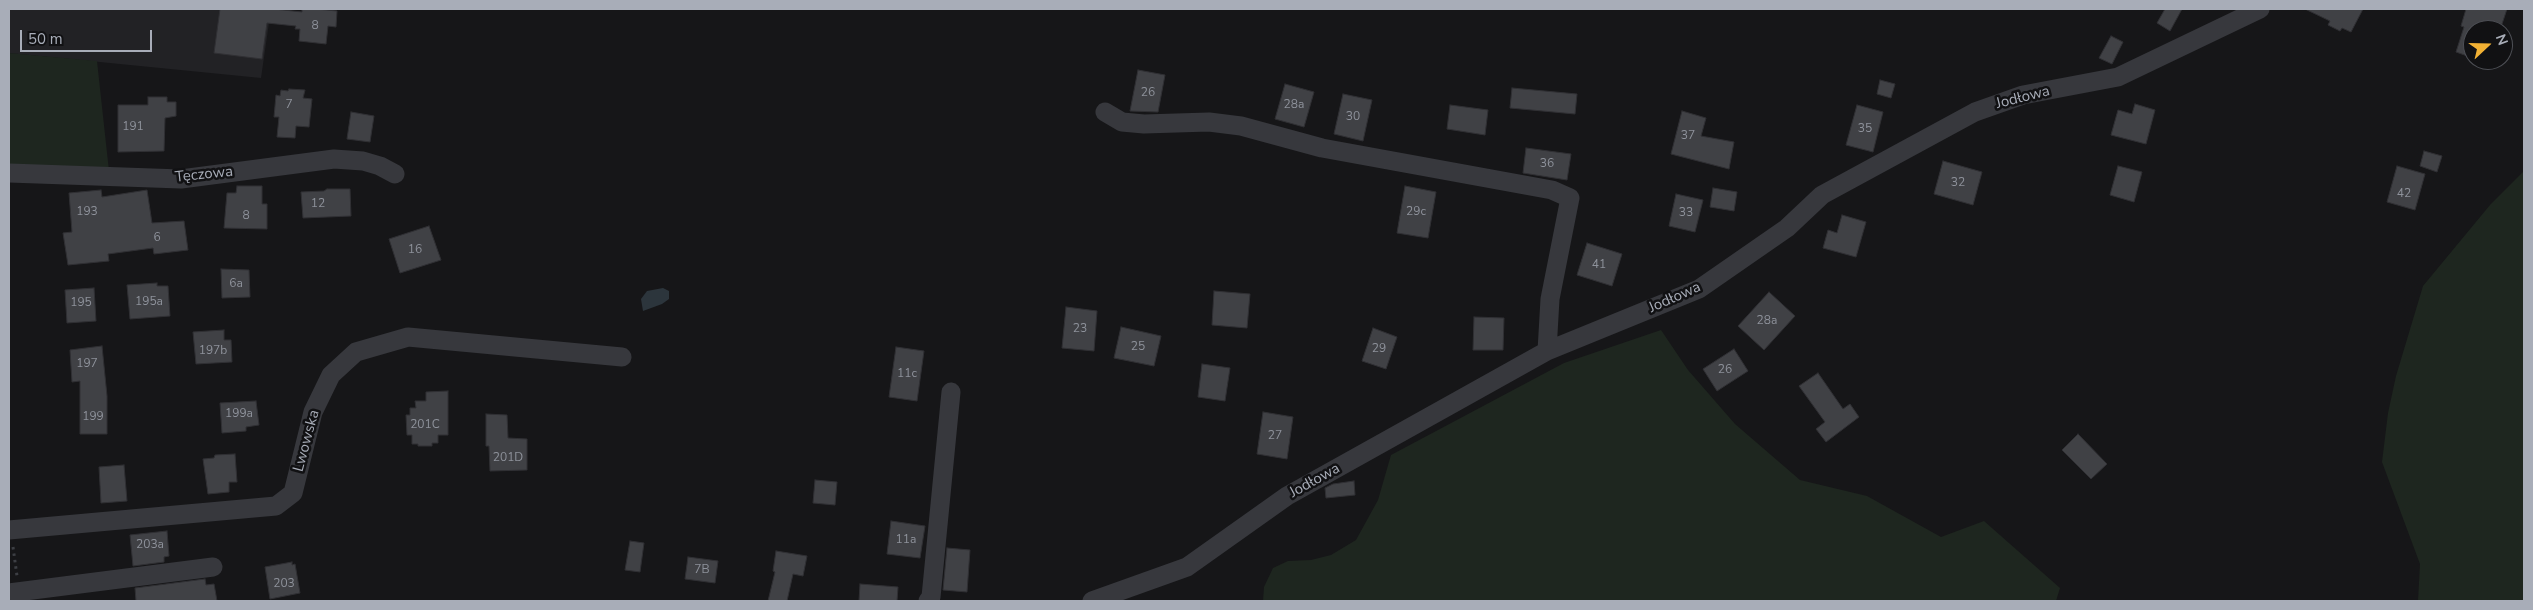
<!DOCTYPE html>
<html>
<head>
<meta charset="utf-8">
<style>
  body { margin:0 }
  #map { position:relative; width:2533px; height:610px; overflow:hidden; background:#161618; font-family:"Nunito Sans",sans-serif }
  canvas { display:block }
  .frame { position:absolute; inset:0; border:10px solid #a8adb8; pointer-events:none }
  .north { position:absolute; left:2463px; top:20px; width:50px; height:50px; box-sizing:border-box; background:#111113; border:1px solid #4d4f55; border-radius:50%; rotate:69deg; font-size:14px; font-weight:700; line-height:20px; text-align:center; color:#a8adb8 }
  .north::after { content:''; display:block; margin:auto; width:18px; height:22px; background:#f2b134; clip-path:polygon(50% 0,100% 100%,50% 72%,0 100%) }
  .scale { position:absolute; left:20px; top:30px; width:132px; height:22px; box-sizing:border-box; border:2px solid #a8adb8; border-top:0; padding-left:6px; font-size:15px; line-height:18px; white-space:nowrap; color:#a8adb8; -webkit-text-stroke:4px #111113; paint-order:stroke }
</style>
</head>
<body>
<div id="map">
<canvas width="2533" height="610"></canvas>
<div class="frame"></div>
<div class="north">N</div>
<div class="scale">50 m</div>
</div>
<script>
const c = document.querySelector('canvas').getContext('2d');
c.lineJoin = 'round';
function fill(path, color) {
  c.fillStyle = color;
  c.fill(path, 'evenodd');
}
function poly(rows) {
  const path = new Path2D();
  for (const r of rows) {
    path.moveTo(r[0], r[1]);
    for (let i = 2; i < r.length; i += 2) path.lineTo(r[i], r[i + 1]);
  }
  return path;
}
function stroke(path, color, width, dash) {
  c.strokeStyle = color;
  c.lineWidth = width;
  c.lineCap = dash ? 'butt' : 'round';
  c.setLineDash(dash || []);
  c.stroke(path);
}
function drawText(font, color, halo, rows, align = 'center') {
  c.font = font + ' "Nunito Sans",sans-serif';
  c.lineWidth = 5;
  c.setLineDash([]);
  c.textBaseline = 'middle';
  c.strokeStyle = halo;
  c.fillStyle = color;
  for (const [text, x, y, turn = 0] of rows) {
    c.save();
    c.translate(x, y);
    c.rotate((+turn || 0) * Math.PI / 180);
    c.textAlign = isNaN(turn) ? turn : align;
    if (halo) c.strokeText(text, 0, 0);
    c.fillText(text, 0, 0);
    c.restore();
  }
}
fill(poly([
  [9,9,271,9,261,78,9,53]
]), '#222225');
fill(poly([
  [9,53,97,61,109,171,9,169],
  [2524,171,2524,601,2418,601,2420,564,2382,462,2388,413,2396,376,2423,286,2490,205],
  [1661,330,1688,370,1735,424,1800,480,1867,496,1941,537,1984,521,2060,588,2056,601,1263,601,1264,587,1273,568,1288,561,1311,560,1331,555,1356,540,1378,500,1391,455,1564,363]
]), '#1e261f');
fill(poly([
  [663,288,669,291,669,299,662,304,643,311,641,299,647,291]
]), '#2c353c');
const building = poly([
  [220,9,274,9,302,12,302,9,316,9,337,11,336,27,328,26,326,44,299,41,300,29,295,29,296,26,267,23,262,59,214,53,220,9],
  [2165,9,2182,9,2170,31,2157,23,2165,9],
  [2305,9,2363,9,2351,32,2342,28,2340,31,2328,25,2330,21,2305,9],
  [2466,9,2507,9,2500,30,2473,30,2473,58,2456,52,2464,27,2461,26,2466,9],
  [2111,36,2123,42,2112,64,2099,58,2111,36],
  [1138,70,1165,75,1158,112,1130,111,1138,70],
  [1880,80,1895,84,1891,98,1877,94,1880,80],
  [1285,84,1314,92,1304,127,1275,119,1285,84],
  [1512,88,1577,94,1575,114,1510,108,1512,88],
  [289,89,305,90,303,98,312,99,309,127,296,126,295,138,277,137,279,117,274,117,276,95,280,96,281,90,288,91,289,89],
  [1343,94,1372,100,1363,141,1334,134,1343,94],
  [148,97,167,97,167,102,176,102,176,116,165,118,164,151,118,152,118,105,148,105,148,97],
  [2135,104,2155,110,2146,144,2111,135,2118,110,2132,114,2135,104],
  [1450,105,1488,110,1485,135,1447,129,1450,105],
  [1857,105,1883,112,1873,152,1846,145,1857,105],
  [1682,111,1706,118,1701,136,1734,142,1729,169,1671,154,1682,111],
  [351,112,374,116,370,142,347,139,351,112],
  [1526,148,1571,154,1567,180,1523,173,1526,148],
  [2424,151,2442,156,2437,172,2420,166,2424,151],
  [1943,161,1982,172,1973,205,1934,194,1943,161],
  [2118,166,2142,172,2134,202,2110,195,2118,166],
  [2397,166,2425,174,2415,210,2387,202,2397,166],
  [237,186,262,186,262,204,267,204,267,229,224,228,227,193,236,193,237,186],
  [1405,186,1436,192,1428,238,1397,233,1405,186],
  [1713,188,1737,192,1734,211,1710,207,1713,188],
  [327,189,350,189,351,216,303,218,301,192,324,191,327,189],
  [101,190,102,197,147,190,152,223,184,221,188,250,154,254,153,248,108,254,109,261,68,265,63,233,72,232,69,193,101,190],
  [1676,194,1703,200,1695,232,1669,226,1676,194],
  [1842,215,1866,222,1856,257,1823,248,1828,230,1837,233,1842,215],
  [429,226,441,260,400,273,389,239,429,226],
  [1587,243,1622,254,1612,286,1577,275,1587,243],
  [221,269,249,270,250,297,222,298,221,269],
  [157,283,157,286,168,286,170,316,130,319,127,285,157,283],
  [94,288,96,321,67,323,65,290,94,288],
  [1214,291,1250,294,1247,328,1212,325,1214,291],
  [1769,292,1795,316,1764,350,1738,326,1769,292],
  [1066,307,1097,311,1094,351,1062,348,1066,307],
  [1474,317,1504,318,1503,350,1473,350,1474,317],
  [1121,327,1161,336,1154,366,1114,358,1121,327],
  [1373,328,1397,337,1386,369,1362,361,1373,328],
  [224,330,224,340,231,340,232,362,196,364,193,332,224,330],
  [102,346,107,396,107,434,80,434,80,381,72,382,70,350,102,346],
  [896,347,924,351,917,401,889,397,896,347],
  [1734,349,1748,371,1717,391,1703,369,1734,349],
  [1202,364,1230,368,1225,401,1198,397,1202,364],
  [1818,373,1843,409,1850,404,1859,417,1826,442,1816,429,1825,422,1799,386,1818,373],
  [448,391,448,435,438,435,438,443,432,443,432,446,418,446,418,444,412,444,412,435,407,435,406,415,410,415,410,408,416,408,415,401,426,401,426,392,448,391],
  [256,401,259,425,246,427,246,431,222,433,220,403,256,401],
  [1263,412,1293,417,1287,459,1257,454,1263,412],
  [486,414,507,415,508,438,527,439,527,470,490,471,489,446,486,446,486,414],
  [2078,434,2107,464,2091,479,2062,450,2078,434],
  [235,454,237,482,229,482,229,492,208,494,203,459,214,458,215,455,235,454],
  [124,465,127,501,101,503,99,467,124,465],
  [815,480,837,482,835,505,813,503,815,480],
  [1354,481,1355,495,1326,498,1325,488,1333,484,1354,481],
  [891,521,925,526,920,558,887,554,891,521],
  [167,531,169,556,164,557,164,562,133,566,130,535,167,531],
  [630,541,644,543,640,572,625,570,630,541],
  [947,548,970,550,967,592,943,590,947,548],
  [776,551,807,556,803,576,793,574,787,601,768,601,775,572,773,571,776,551],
  [688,557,718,561,715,583,685,579,688,557],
  [292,562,292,565,295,564,300,593,270,599,265,567,292,562],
  [205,579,206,585,214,584,217,601,136,601,135,588,205,579],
  [860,584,898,587,897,601,859,601,860,584]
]);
fill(building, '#404145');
stroke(building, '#303034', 1);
stroke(poly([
  [13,547,17,576]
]), '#3d3f44', 3, [2.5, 4]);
stroke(poly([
  [1105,112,1122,122,1144,124,1209,122,1241,126,1322,148,1552,190,1570,198,1550,299,1547,351],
  [9,173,181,179,334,159,363,161,380,166,395,174],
  [9,530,276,506,293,493,313,412,331,375,356,352,408,337,622,357],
  [9,593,213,567],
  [928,601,931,597,951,392],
  [1092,601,1187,567,1287,496,1547,351,1699,289,1787,228,1822,195,1975,112,2023,95,2118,77,2260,9]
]), '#37383d', 19);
drawText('12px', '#8e929b', null, [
  ["8",315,26],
  ["26",1148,93],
  ["7",289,105],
  ["28a",1294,105],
  ["30",1353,117],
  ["191",133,127],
  ["35",1865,129],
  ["37",1688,136],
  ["36",1547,164],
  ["32",1958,183],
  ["42",2404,194],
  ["12",318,204],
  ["193",87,212],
  ["29c",1416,212],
  ["33",1686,213],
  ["8",246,216],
  ["6",157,238],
  ["16",415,250],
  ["41",1599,265],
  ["6a",236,284],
  ["195a",149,302],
  ["195",81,303],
  ["28a",1767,321],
  ["23",1080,329],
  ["25",1138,347],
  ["29",1379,349],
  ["197b",213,351],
  ["197",87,364],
  ["26",1725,370],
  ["11c",907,374],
  ["199a",239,414],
  ["199",93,417],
  ["201C",425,425],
  ["27",1275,436],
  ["201D",508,458],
  ["11a",906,540],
  ["203a",150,545],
  ["7B",702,570],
  ["203",284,584]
]);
drawText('15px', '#a8adb8', '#111113', [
  ["Jodłowa",2023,98,-14],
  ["Tęczowa",204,175,-6],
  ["Jodłowa",1675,298,-24],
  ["Lwowska",307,441,-75],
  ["Jodłowa",1315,481,-29]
]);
</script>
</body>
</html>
